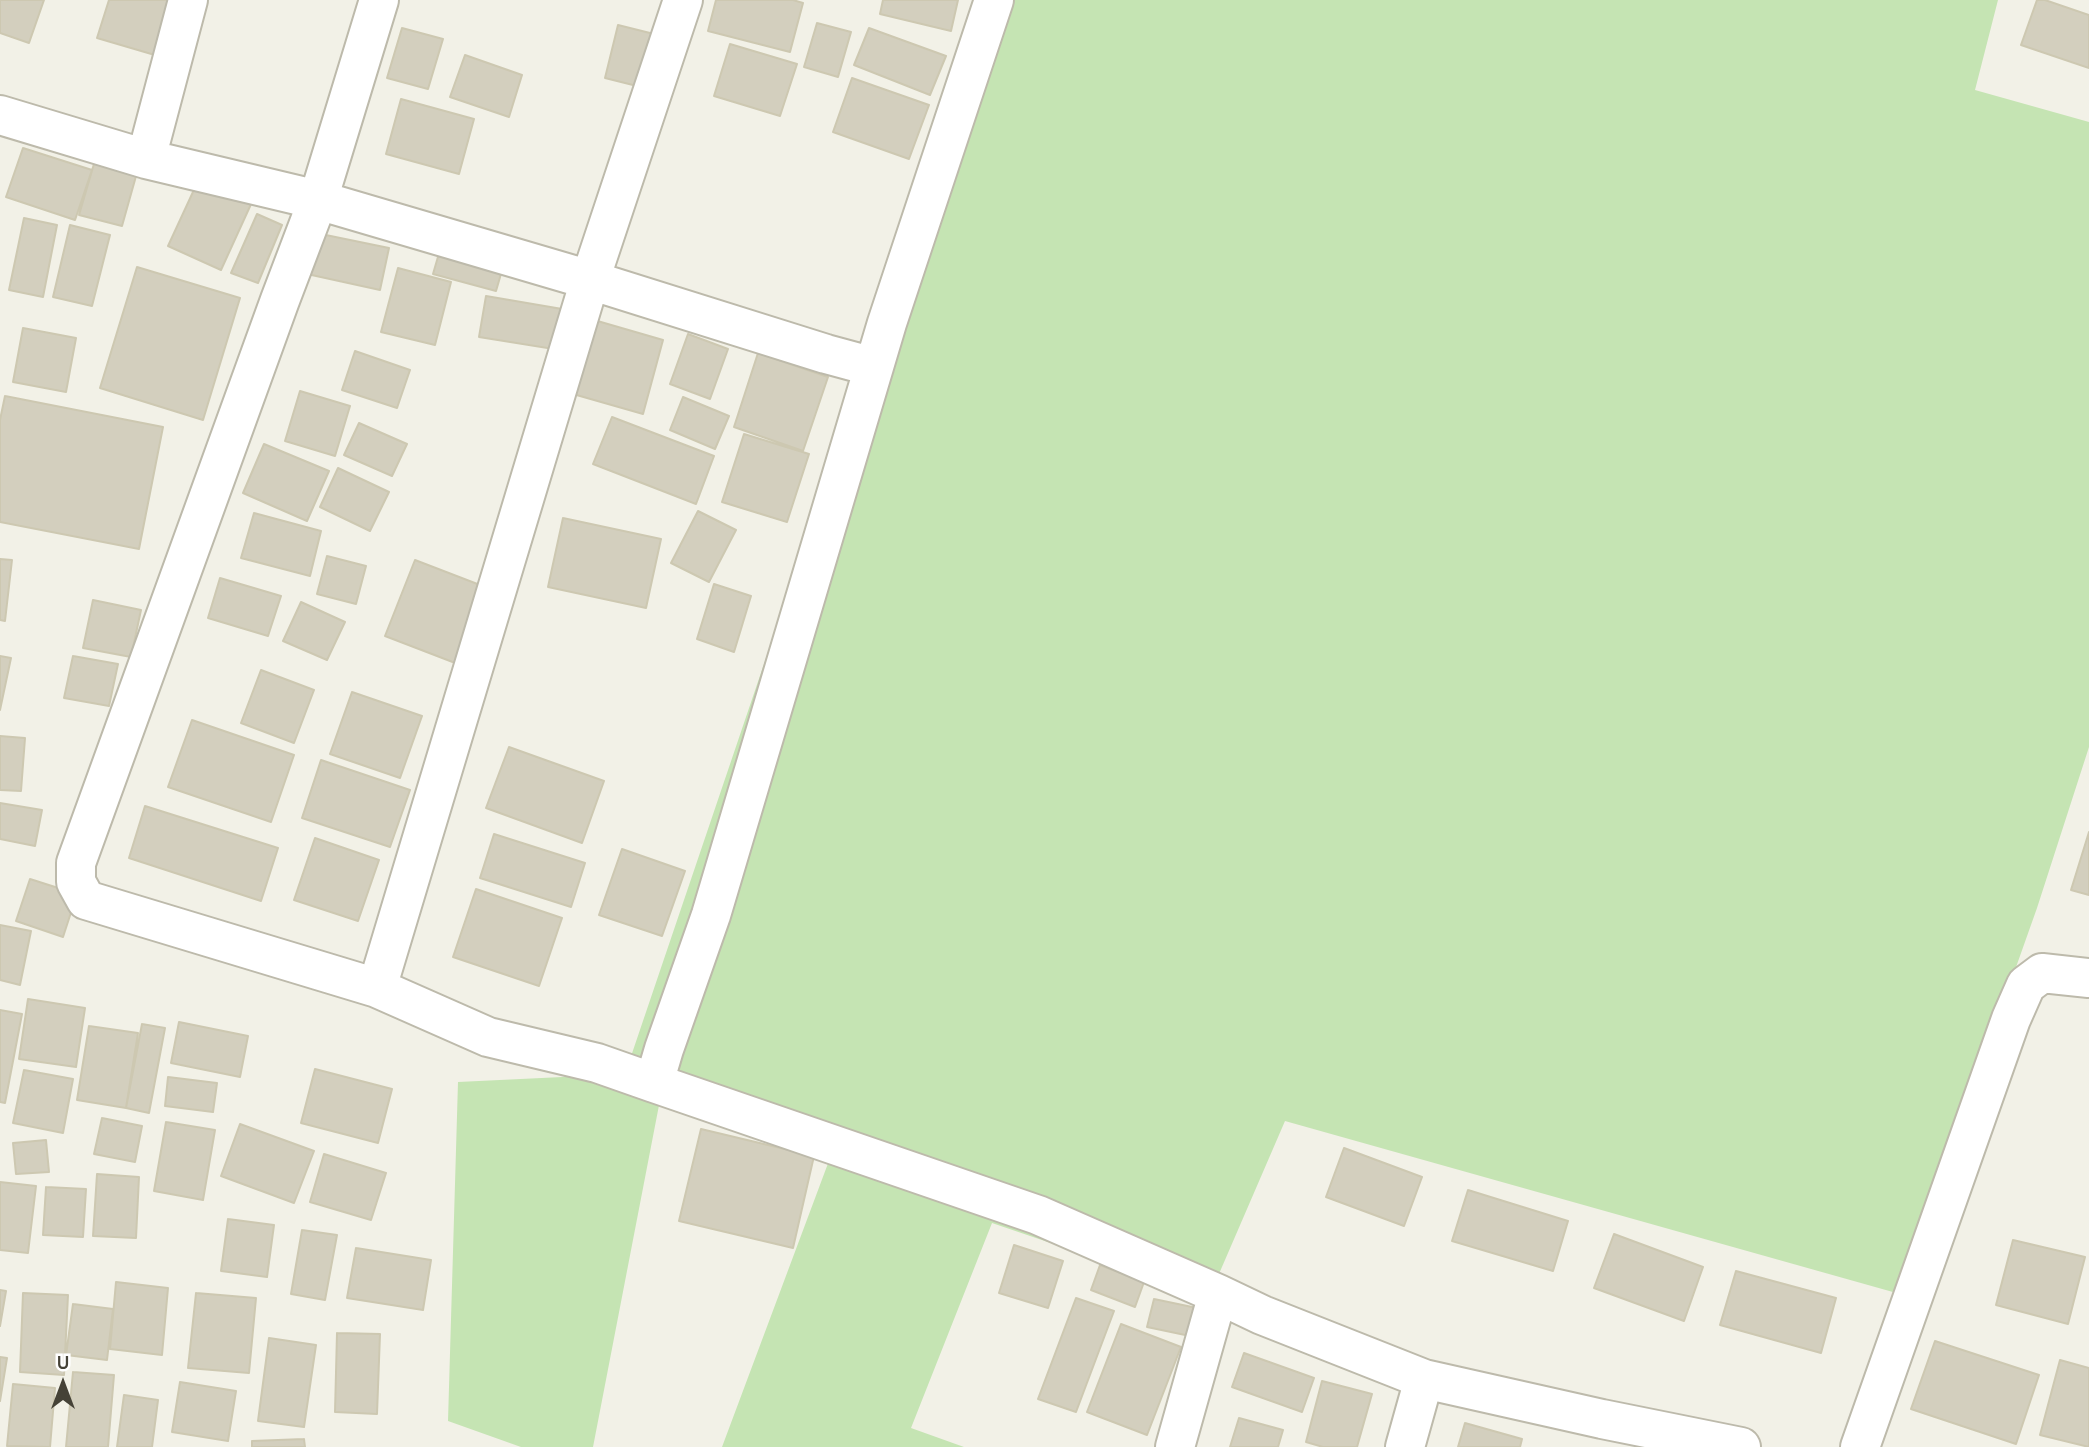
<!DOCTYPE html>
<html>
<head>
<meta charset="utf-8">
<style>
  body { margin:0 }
  #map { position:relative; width:2089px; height:1447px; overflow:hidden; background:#f2f1e7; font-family:Karla,sans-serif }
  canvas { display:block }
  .north { position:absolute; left:28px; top:1349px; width:70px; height:70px; -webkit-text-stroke:5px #fff; paint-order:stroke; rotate:0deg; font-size:19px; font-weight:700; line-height:28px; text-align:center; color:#454237 }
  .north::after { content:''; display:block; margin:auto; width:24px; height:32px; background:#454237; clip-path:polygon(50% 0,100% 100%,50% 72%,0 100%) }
</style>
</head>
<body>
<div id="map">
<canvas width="2089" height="1447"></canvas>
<div class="north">U</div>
</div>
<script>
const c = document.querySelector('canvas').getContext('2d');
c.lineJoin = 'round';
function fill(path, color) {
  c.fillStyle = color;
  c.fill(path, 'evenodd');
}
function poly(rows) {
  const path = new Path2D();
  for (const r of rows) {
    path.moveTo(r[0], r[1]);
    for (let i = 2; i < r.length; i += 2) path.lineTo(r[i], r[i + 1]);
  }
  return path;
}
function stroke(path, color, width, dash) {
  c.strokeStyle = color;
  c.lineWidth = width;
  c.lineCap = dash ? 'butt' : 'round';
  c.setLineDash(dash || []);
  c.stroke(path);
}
fill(poly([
  [989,0,1998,0,1975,90,2089,122,2089,747,2037,908,1900,1294,1285,1121,1209,1297,992,1223,911,1428,964,1447,722,1447,839,1134,660,1100,593,1447,521,1447,448,1421,458,1082,625,1074]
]), '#c5e4b3');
const building = poly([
  [0,0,44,0,29,43,0,33,0,0],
  [109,0,183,0,165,58,97,38,109,0],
  [716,0,793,0,803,3,790,52,708,31,716,0],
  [883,0,958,0,951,31,880,14,883,0],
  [2037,0,2045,0,2089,15,2089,68,2021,45,2037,0],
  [817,23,851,32,838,77,804,67,817,23],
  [618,25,654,34,641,87,605,78,618,25],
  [402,28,443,39,428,89,387,78,402,28],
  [869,28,946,56,930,95,854,65,869,28],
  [730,44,797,64,780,116,714,96,730,44],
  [465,55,522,75,509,117,450,97,465,55],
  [852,78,929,105,909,159,833,132,852,78],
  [401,99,474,119,459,174,386,154,401,99],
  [23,148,92,170,75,220,6,197,23,148],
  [96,157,138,169,122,226,79,215,96,157],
  [199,179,252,202,221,270,168,246,199,179],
  [257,214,282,225,258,283,231,273,257,214],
  [24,218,57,225,43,297,9,290,24,218],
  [70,225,110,235,92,306,53,297,70,225],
  [316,233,389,248,380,290,307,274,316,233],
  [442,243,505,260,496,291,433,274,442,243],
  [137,267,240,298,203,420,100,388,137,267],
  [398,268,451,282,435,345,381,332,398,268],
  [486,296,568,310,560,350,479,337,486,296],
  [594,320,663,340,643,414,573,394,594,320],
  [23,328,76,338,66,392,13,382,23,328],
  [688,334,728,349,710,399,670,384,688,334],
  [355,351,410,370,397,408,342,390,355,351],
  [758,353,828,377,803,451,734,427,758,353],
  [300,391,350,406,335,456,285,441,300,391],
  [5,396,163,427,139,549,0,522,0,420,5,396],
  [683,397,729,416,715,449,670,430,683,397],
  [612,417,714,456,696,504,593,464,612,417],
  [359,423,407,444,392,476,344,455,359,423],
  [744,434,809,454,787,522,722,502,744,434],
  [264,444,329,471,307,521,243,493,264,444],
  [338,468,389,492,370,531,320,507,338,468],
  [698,511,736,530,709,582,671,563,698,511],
  [254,513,321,531,310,576,241,558,254,513],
  [563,518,661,539,646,608,548,587,563,518],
  [327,556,366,566,356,604,317,594,327,556],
  [0,559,12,560,5,621,0,620,0,559],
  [415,560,493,590,463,666,385,636,415,560],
  [220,578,281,596,268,636,208,618,220,578],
  [714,584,751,596,734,652,697,639,714,584],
  [93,600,141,610,131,657,83,648,93,600],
  [301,602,345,622,327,660,283,641,301,602],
  [0,656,11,658,0,710,0,656],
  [73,656,118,664,109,706,64,698,73,656],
  [261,670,314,690,294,743,241,723,261,670],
  [352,692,422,716,400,778,330,754,352,692],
  [192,720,294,755,271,822,168,787,192,720],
  [0,736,25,738,21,791,0,790,0,736],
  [509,747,604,781,582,843,486,808,509,747],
  [321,760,410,790,390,847,302,818,321,760],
  [0,803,42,810,35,846,0,839,0,803],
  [145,806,278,848,261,901,129,858,145,806],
  [2089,832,2089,895,2071,890,2089,832],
  [494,834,585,863,571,907,480,878,494,834],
  [315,838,379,860,358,921,294,900,315,838],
  [622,849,685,871,662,936,599,915,622,849],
  [30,879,77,894,63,937,16,921,30,879],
  [476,889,562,918,539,986,453,957,476,889],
  [0,925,31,931,20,985,0,980,0,925],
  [28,999,85,1008,76,1067,19,1059,28,999],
  [0,1010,22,1014,5,1103,0,1102,0,1010],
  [179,1022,248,1036,240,1077,171,1063,179,1022],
  [142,1024,165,1028,149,1113,126,1108,142,1024],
  [89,1026,138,1033,126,1108,77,1100,89,1026],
  [315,1069,392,1089,378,1143,301,1123,315,1069],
  [24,1070,73,1079,63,1133,13,1123,24,1070],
  [168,1077,217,1083,213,1112,165,1106,168,1077],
  [102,1118,142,1126,135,1162,94,1154,102,1118],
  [166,1122,215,1130,203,1200,154,1191,166,1122],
  [240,1124,314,1151,294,1203,221,1176,240,1124],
  [701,1129,814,1156,793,1248,679,1221,701,1129],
  [46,1140,49,1172,16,1174,13,1143,46,1140],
  [1344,1148,1422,1177,1404,1226,1326,1197,1344,1148],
  [324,1154,386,1173,371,1220,310,1202,324,1154],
  [97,1174,139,1177,136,1238,93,1236,97,1174],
  [0,1182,36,1186,28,1253,0,1250,0,1182],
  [46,1187,86,1189,83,1237,43,1235,46,1187],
  [1468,1190,1568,1221,1553,1271,1452,1241,1468,1190],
  [228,1219,274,1225,267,1277,221,1271,228,1219],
  [302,1230,337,1235,325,1300,291,1294,302,1230],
  [1614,1234,1703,1267,1684,1321,1594,1288,1614,1234],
  [2013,1240,2085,1257,2068,1324,1996,1305,2013,1240],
  [1014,1245,1063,1261,1048,1308,999,1293,1014,1245],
  [356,1248,431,1260,423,1310,347,1298,356,1248],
  [1100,1265,1144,1282,1135,1307,1091,1290,1100,1265],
  [1736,1271,1836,1298,1821,1353,1720,1325,1736,1271],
  [116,1282,168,1288,162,1355,110,1349,116,1282],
  [0,1290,6,1291,0,1326,0,1290],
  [23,1293,68,1295,64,1375,20,1372,23,1293],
  [196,1293,256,1298,249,1373,188,1368,196,1293],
  [1076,1298,1114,1311,1076,1412,1038,1399,1076,1298],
  [1154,1299,1197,1308,1190,1336,1147,1327,1154,1299],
  [73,1304,113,1309,107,1360,66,1355,73,1304],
  [1121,1324,1181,1347,1147,1435,1087,1412,1121,1324],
  [337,1333,380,1334,377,1414,335,1412,337,1333],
  [269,1338,316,1345,304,1427,258,1421,269,1338],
  [1935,1341,2039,1375,2016,1444,1911,1409,1935,1341],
  [1244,1353,1314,1378,1302,1412,1232,1387,1244,1353],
  [0,1357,7,1358,0,1401,0,1357],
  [2060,1360,2089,1368,2089,1447,2040,1435,2060,1360],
  [73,1372,114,1375,108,1447,66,1447,73,1372],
  [1322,1381,1372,1394,1357,1447,1323,1447,1306,1442,1322,1381],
  [180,1382,236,1391,228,1441,172,1432,180,1382],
  [13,1384,55,1388,50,1447,7,1446,13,1384],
  [124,1395,158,1400,152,1447,117,1447,124,1395],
  [1239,1418,1283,1430,1278,1447,1230,1447,1239,1418],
  [1465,1423,1522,1439,1520,1447,1458,1447,1465,1423],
  [304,1439,305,1447,252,1447,252,1441,304,1439]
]);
fill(building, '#d3cfbe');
stroke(building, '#cdc8b1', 2);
const minor = poly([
  [379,0,318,200,280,300,76,863,76,882,86,900,377,988,488,1037,597,1063,654,1083,664,1049,711,915,887,323,994,0],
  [0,115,146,159,318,200,590,280,826,354,874,367],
  [146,159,188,0],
  [377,988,590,280,683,0],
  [654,1083,1038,1215,1218,1294],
  [1175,1447,1218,1294,1262,1315,1424,1379,1602,1419,1741,1447],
  [1405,1447,1424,1379],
  [1860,1447,2011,1019,2026,985,2042,973,2089,978]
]);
stroke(minor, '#bdbaab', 42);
stroke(minor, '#fff', 38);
</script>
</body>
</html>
